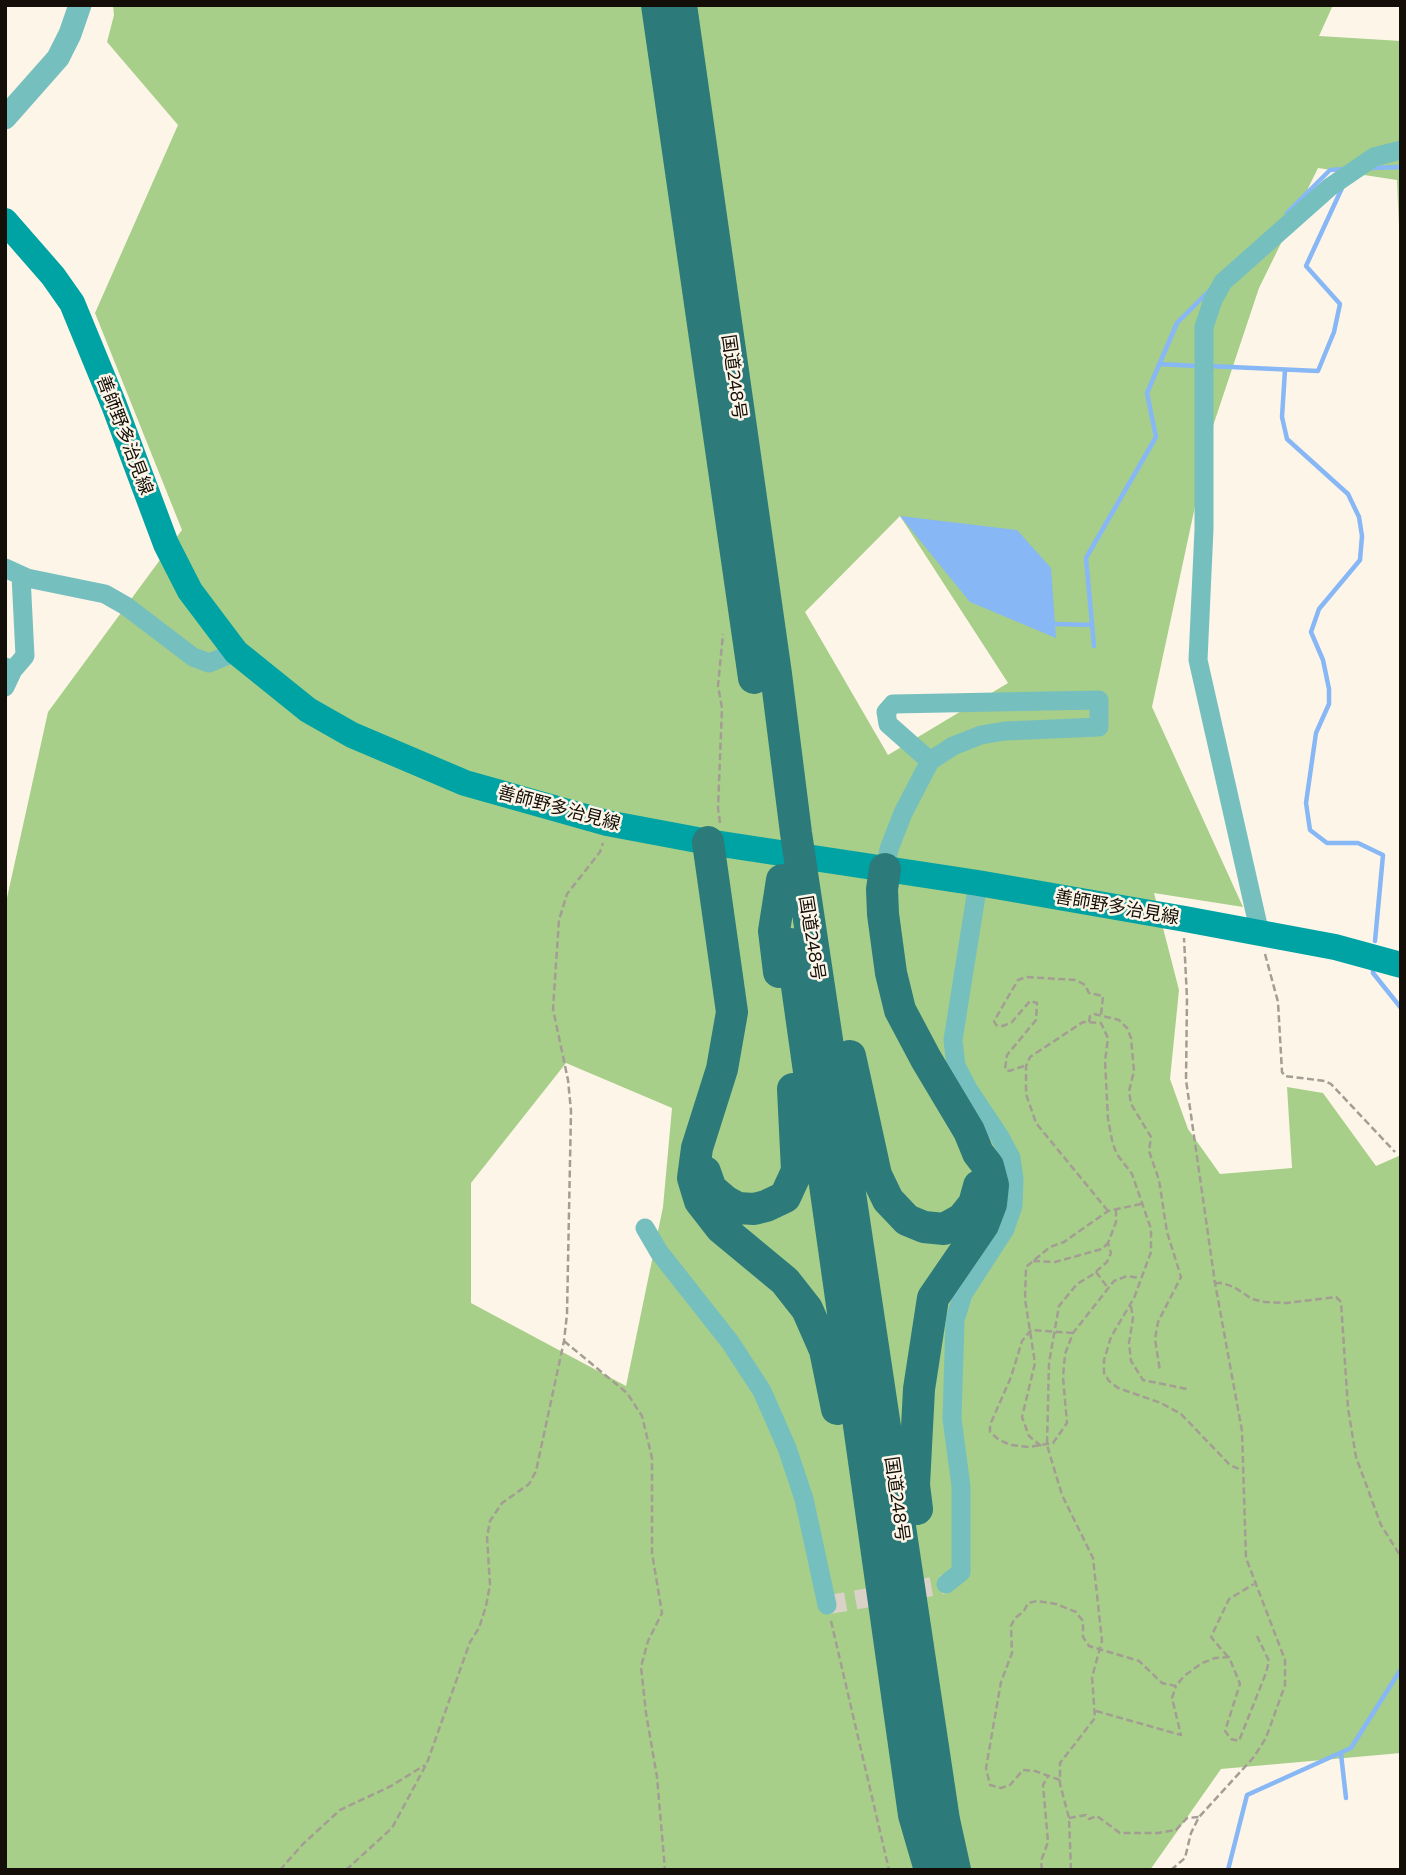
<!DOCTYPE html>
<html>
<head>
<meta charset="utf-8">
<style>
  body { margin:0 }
  #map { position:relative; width:1406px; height:1875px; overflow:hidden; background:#fdf5e8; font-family:Commissioner,sans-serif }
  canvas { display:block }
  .frame { position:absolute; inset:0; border:7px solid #130e07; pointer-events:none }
</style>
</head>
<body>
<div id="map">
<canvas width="1406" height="1875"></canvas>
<div class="frame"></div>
</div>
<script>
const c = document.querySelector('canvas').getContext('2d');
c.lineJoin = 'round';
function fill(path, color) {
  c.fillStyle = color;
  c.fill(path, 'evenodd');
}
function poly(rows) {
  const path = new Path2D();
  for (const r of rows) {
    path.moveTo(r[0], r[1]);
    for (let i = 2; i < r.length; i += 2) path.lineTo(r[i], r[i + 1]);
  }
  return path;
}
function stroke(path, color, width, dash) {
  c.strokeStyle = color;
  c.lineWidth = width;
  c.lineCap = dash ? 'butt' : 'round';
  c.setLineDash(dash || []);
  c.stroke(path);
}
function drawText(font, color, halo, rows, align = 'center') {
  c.font = font + ' Commissioner,"Noto Sans JP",sans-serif';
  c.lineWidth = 5;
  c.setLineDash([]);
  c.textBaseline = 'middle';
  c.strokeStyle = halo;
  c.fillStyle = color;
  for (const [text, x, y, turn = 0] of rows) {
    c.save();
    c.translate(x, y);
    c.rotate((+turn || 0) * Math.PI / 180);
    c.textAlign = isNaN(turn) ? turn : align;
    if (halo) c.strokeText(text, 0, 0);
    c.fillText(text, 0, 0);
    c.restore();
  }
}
fill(poly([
  [113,5,1333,5,1319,36,1401,41,1401,274,1397,180,1318,168,1259,288,1211,432,1152,707,1243,907,1154,893,1179,990,1170,1079,1188,1129,1220,1174,1292,1168,1287,1087,1323,1093,1376,1166,1401,1155,1401,1753,1221,1769,1150,1870,5,1870,5,907,48,712,182,530,95,313,178,125,107,42,114,15],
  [900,516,1008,683,888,755,805,612],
  [566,1063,672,1108,663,1207,626,1386,471,1303,471,1183]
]), '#a7cf89');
fill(poly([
  [900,516,1017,530,1051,568,1056,638,970,602]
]), '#87b7f5');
stroke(poly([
  [1370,168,1401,167],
  [1287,213,1330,170,1344,169],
  [1159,364,1197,366],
  [1209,366,1318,371,1334,332,1340,304,1306,266,1342,188],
  [1285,370,1282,417,1287,439,1348,494,1359,517,1362,536,1360,560,1319,609,1311,632,1323,660,1329,689,1329,704,1316,733,1306,803,1310,830,1327,843,1358,843,1383,855,1375,941],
  [1054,624,1092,625],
  [1094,646,1086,558,1156,437,1147,393,1177,323,1209,291],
  [1373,970,1373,973,1401,1008],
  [1341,1754,1346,1798],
  [1228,1870,1247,1795,1351,1748,1401,1669]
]), '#87b7f5', 4.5);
stroke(poly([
  [827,1605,946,1584]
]), '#dad2c6', 19, [19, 10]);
stroke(poly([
  [720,823,718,808,722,708,718,686,723,634],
  [1265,954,1278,1002,1282,1072,1285,1076,1325,1081,1331,1084,1395,1152],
  [1089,1022,1090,1016,1094,1014,1119,1020,1127,1028,1131,1038,1134,1071,1129,1091,1131,1104,1151,1137,1149,1151,1159,1180,1167,1232,1181,1277,1158,1322,1155,1339,1160,1371],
  [1024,1066,1009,1071,1005,1069,1007,1055,1036,1020,1037,1003,1030,1001,1012,1022,1003,1026,996,1025,994,1021,1018,980,1026,977,1076,980,1085,985,1089,993,1103,996,1101,1015],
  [1108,1211,1036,1123,1026,1094,1026,1066,1030,1057,1083,1022,1101,1023,1108,1038,1105,1061,1108,1119,1112,1140,1116,1153,1132,1174,1151,1229,1151,1252,1134,1298,1111,1337,1104,1360,1104,1373,1109,1381,1118,1388,1161,1403,1181,1414,1230,1465,1241,1470],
  [1033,1261,1055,1262,1102,1249,1108,1243],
  [1096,1272,1108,1288],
  [1215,1283,1222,1283,1234,1287,1252,1299,1265,1302,1286,1303,1336,1297,1341,1302,1348,1408,1356,1457,1381,1525,1401,1557],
  [1131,1306,1133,1318,1129,1343,1131,1361,1143,1380,1187,1389],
  [1073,1333,1031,1330,1022,1341,1011,1377,990,1425,990,1432,998,1439,1010,1445,1029,1447,1053,1443,1067,1423,1063,1377,1065,1354,1073,1333,1114,1281,1127,1276,1140,1278],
  [564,1341,627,1393,642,1416,652,1458,652,1553,662,1613,648,1641,641,1667,646,1713,657,1777,665,1870],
  [1041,1446,1029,1436,1022,1417,1035,1363,1025,1299,1026,1267,1050,1247,1064,1242,1108,1211,1141,1204],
  [831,1621,889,1870],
  [1228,1657,1211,1637,1229,1599,1254,1584],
  [1096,1711,1181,1735,1172,1698,1176,1686],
  [1060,1780,1035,1771,1023,1770,1010,1785,1001,1788,990,1785,986,1768,1001,1682,1012,1653,1011,1626,1015,1618,1024,1611,1028,1603,1037,1601,1056,1604,1076,1612,1083,1621,1083,1637,1089,1646,1139,1661,1162,1683,1176,1686,1184,1676,1202,1663,1215,1658,1229,1657,1240,1684,1225,1731,1231,1739,1239,1741,1266,1673,1269,1661,1257,1636],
  [1069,1818,1086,1815,1089,1819,1097,1816,1120,1833,1158,1833,1176,1830,1187,1818,1199,1817],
  [280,1870,303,1844,340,1810,391,1786,425,1765],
  [346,1870,392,1828,427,1763,470,1642,479,1628,486,1606,490,1585,487,1537,490,1521,502,1503,529,1484,536,1471,564,1341,567,1314,571,1111,568,1080,553,1009,559,920,567,894,600,852,603,843],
  [1042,1870,1041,1861,1048,1842,1043,1785,1048,1776],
  [1071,1870,1069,1818,1060,1784,1060,1763,1095,1718,1092,1677,1102,1641,1093,1558,1062,1495,1047,1445,1049,1363,1059,1306,1077,1284,1092,1275,1107,1262,1111,1253,1108,1243,1116,1222,1116,1210],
  [1171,1870,1185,1858,1191,1833,1199,1817,1253,1758,1266,1738,1285,1685,1285,1660,1246,1558,1242,1431,1215,1283,1186,1080,1187,998,1184,938]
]), '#a49d93', 2.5, [7, 3.5]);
stroke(poly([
  [5,568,27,578,105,594,126,606,193,657,209,663,236,652],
  [5,667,13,670,25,656,21,576],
  [5,687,13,670],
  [885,869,889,849,903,813,930,761,888,724,886,712,893,704,1099,700,1099,727,1005,731,981,735,953,746,930,761],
  [1260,934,1198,660,1204,529,1204,327,1213,300,1223,282,1330,187,1374,157,1401,150],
  [645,1228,659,1252,730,1342,762,1391,787,1448,804,1499,827,1605],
  [946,1584,961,1572,961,1486,952,1419,955,1320,963,1294,1005,1229,1013,1206,1014,1179,1011,1158,1000,1137,968,1089,956,1066,953,1040,978,883]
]), '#76bfbf', 19);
stroke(poly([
  [5,118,58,58,70,34,80,5]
]), '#76bfbf', 23);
stroke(poly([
  [5,221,53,276,72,303,114,405,166,544,190,591,236,652,308,710,352,735,465,783,607,823,708,842,978,883,1185,919,1335,947,1401,965]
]), '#00a3a3', 26);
stroke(poly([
  [657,5,754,678],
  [681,5,776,674,796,833,944,1820,955,1870],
  [708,842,732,1012,722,1069,697,1148,693,1178,700,1201,721,1228,785,1281,807,1309,825,1350,837,1409],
  [885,869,882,889,883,914,891,973,900,1010,926,1059,969,1131,978,1153,988,1166,993,1185,991,1204,983,1225,933,1298,919,1389,914,1485,917,1509],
  [791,944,914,1815,930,1870],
  [779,972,774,931,782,880],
  [850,1056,876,1175,888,1200,907,1220,924,1227,944,1229,962,1219,974,1204,979,1186],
  [705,1172,711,1189,725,1201,738,1208,754,1209,766,1206,785,1197,797,1171,793,1089]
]), '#2c7a7a', 32);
drawText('18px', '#130e07', '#fdf5e8', [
  ["国道248号",734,377,82],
  ["善師野多治見線",125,435,69],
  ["善師野多治見線",559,808,15],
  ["善師野多治見線",1117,907,10],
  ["国道248号",812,938,81],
  ["国道248号",897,1499,82]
]);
</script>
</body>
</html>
